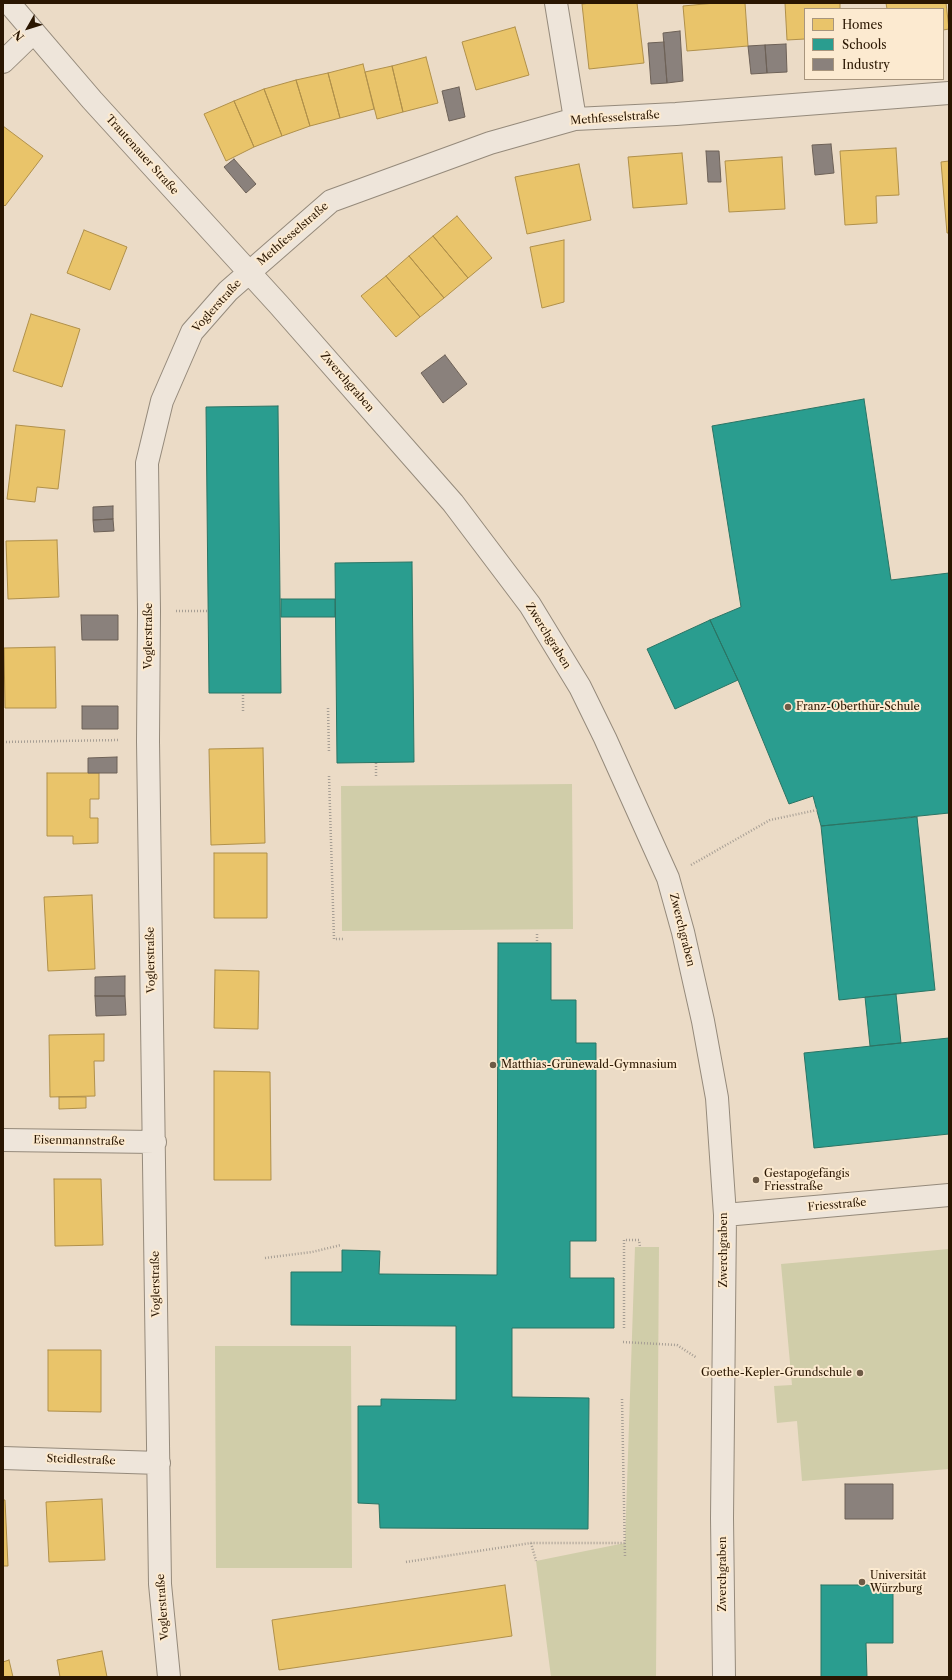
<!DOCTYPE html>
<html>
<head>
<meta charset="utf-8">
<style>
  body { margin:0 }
  #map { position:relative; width:952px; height:1680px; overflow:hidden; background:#ebdbc6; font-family:"Libre Caslon Text",serif }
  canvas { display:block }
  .frame { position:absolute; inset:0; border:4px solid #2a1601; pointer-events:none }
  .legend { position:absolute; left:804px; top:8px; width:140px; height:72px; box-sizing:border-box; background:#fcead0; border:1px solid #a8957d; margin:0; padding:5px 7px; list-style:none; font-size:12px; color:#2a1601 }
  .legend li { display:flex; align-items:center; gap:8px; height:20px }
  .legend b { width:20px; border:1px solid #a8957d }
  .north { position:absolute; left:8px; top:8px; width:40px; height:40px; -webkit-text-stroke:3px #fcead0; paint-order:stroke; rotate:231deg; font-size:11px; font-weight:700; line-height:16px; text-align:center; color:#2a1601 }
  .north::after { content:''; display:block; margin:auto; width:14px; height:18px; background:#2a1601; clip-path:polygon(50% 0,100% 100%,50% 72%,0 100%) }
</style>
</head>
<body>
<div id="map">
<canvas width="952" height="1680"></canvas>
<div class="frame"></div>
<ul class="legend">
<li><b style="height:11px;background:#e9c46a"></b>Homes</li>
<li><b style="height:11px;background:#2a9d8f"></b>Schools</li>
<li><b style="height:11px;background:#8a817c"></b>Industry</li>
</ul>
<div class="north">N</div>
</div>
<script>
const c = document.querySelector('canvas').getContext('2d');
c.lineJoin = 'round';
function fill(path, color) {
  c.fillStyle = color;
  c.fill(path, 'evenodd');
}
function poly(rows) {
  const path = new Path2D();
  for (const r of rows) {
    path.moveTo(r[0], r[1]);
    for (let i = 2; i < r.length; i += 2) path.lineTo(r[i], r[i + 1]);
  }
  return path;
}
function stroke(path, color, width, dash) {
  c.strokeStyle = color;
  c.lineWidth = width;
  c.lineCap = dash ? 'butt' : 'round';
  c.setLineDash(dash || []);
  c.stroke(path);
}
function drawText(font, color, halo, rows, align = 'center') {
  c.font = font + ' "Libre Caslon Text",serif';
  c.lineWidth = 4;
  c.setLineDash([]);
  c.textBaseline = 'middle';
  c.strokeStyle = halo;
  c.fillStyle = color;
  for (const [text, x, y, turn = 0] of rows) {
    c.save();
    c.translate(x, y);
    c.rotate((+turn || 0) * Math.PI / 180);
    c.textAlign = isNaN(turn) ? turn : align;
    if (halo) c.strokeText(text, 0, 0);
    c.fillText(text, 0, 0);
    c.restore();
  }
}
fill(poly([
  [572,784,573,929,342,931,341,786],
  [635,1247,659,1247,656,1677,551,1677,536,1561,625,1543],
  [949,1249,949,1469,802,1481,797,1421,777,1423,774,1386,792,1385,781,1264],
  [215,1346,351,1346,352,1568,216,1568]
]), '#d0cda9');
const homes = poly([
  [591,3,637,3,644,63,589,69,582,4,591,3],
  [715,3,745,3,748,46,687,51,683,6,715,3],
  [785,3,840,3,840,9,805,9,805,39,787,40,785,3],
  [886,3,946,3,949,29,943,30,943,9,887,9,886,3],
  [515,27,529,75,476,90,462,42,515,27],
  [426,57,438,103,403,112,392,66,426,57],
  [363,64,374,109,340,118,328,73,363,64],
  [392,66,403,112,377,119,365,72,392,66],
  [328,73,340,118,310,126,296,80,328,73],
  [296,80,310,126,282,136,264,89,296,80],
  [264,89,282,136,254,147,234,101,264,89],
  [234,101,254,147,226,161,204,114,234,101],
  [3,126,43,156,5,206,3,204,3,126],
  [896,148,899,195,876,196,877,223,845,225,840,151,896,148],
  [682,153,687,204,633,208,628,157,682,153],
  [782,157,785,209,729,212,725,161,782,157],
  [949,161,949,233,947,233,941,162,949,161],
  [579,164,591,220,527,234,515,177,579,164],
  [457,216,492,258,468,278,433,236,457,216],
  [84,230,127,247,110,290,67,273,84,230],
  [433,236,468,278,444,298,409,256,433,236],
  [564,240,564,302,542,308,530,247,564,240],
  [409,256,444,298,420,317,386,276,409,256],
  [386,276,420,317,396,337,361,296,386,276],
  [31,314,80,329,62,387,13,371,31,314],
  [16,425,65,430,58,489,37,487,35,502,7,499,16,425],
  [57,540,59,597,8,599,6,541,57,540],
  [55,647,56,708,5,708,4,648,55,647],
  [263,748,265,843,211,845,209,749,263,748],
  [47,773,99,773,99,799,90,799,90,818,98,818,98,843,73,844,73,836,47,836,47,773],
  [214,853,267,853,267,918,214,918,214,853],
  [92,895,95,969,48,971,44,897,92,895],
  [215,970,259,971,258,1029,214,1028,215,970],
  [104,1034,104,1061,94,1061,95,1096,50,1097,49,1035,104,1034],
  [214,1071,270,1072,271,1180,214,1180,214,1071],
  [59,1097,86,1097,86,1108,59,1109,59,1097],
  [54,1179,101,1179,103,1245,55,1246,54,1179],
  [48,1350,101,1350,101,1412,48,1411,48,1350],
  [102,1499,105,1560,49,1562,46,1502,102,1499],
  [3,1500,5,1500,8,1566,3,1566,3,1500],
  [505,1585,512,1636,279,1670,272,1620,505,1585],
  [102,1651,107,1677,60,1677,57,1660,102,1651],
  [9,1660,13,1677,3,1677,3,1662,9,1660]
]);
fill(homes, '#e9c46a');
stroke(homes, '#b0904a', 1);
const schools = poly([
  [864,399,891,580,949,573,949,813,821,826,813,796,789,804,738,680,710,620,741,607,712,426,864,399],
  [278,406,281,693,209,693,206,407,278,406],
  [412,562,414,762,337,763,335,563,412,562],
  [281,599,335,599,335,617,281,617,281,599],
  [710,620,738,680,675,709,647,649,710,620],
  [917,817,935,990,839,1000,821,826,917,817],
  [498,943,551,943,551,1000,576,1000,576,1043,596,1043,596,1241,570,1241,570,1278,614,1278,614,1328,512,1328,512,1397,589,1398,588,1529,380,1528,379,1504,358,1503,358,1406,381,1406,381,1399,456,1400,456,1326,291,1325,291,1272,342,1272,342,1250,380,1251,379,1274,497,1275,498,943],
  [896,994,901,1043,870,1046,865,997,896,994],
  [949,1038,949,1134,814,1148,804,1053,949,1038],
  [821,1585,893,1585,893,1643,866,1643,867,1677,821,1677,821,1585]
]);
fill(schools, '#2a9d8f');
stroke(schools, '#2a7464', 1);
const industry = poly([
  [680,31,683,81,667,83,663,33,680,31],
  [664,42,667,83,651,84,648,43,664,42],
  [786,44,787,72,767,73,765,45,786,44],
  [765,45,767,73,751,74,748,46,765,45],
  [459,87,465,117,449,121,442,91,459,87],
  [831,144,834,173,815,175,812,145,831,144],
  [706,151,719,151,721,182,708,182,706,151],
  [234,159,256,184,246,193,224,167,234,159],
  [445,355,467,384,443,403,421,373,445,355],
  [113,506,113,519,93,520,93,507,113,506],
  [113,519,114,531,94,532,93,520,113,519],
  [81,615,118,615,118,640,82,640,81,615],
  [82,706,118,706,118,729,82,729,82,706],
  [117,757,117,773,88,773,88,758,117,757],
  [125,976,125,996,95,996,95,977,125,976],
  [95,996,125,996,126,1015,96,1016,95,996],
  [845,1484,893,1484,893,1519,845,1519,845,1484]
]);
fill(industry, '#8a817c');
stroke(industry, '#6d6157', 1);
const minor = poly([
  [9,3,92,100,279,305,453,503,530,605,580,687,605,738,668,878,683,932,703,1021,717,1098,725,1215,722,1518,724,1677],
  [556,3,575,119],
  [3,62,34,32],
  [3,1140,155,1142],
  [725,1215,949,1195],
  [3,1458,159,1463],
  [169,1677,160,1584,148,741,149,611,147,463,162,401,192,332,228,291,331,201,490,143,575,119,676,114,949,93]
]);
stroke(minor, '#958a7b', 24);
stroke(poly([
  [176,611,208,611],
  [328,708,329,753],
  [243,711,243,693],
  [3,742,120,740],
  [376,763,376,776],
  [329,776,334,939,343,939],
  [691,865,770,820,817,810],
  [537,934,537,943],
  [265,1258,312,1252,341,1245],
  [624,1328,624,1240,639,1240,640,1247],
  [623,1342,677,1345,697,1358],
  [622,1399,625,1557],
  [531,1543,536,1561],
  [406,1562,531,1543,625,1543]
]), '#a69e94', 2.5, [1, 2]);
stroke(minor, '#eee5da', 22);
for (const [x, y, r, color] of [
  [788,707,4,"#6e5b46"],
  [493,1065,4,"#6e5b46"],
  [756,1180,4,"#6e5b46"],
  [860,1373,4,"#6e5b46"],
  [862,1582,4,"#6e5b46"]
]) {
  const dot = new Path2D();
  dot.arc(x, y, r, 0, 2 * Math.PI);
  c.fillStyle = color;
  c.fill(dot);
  stroke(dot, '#fcead0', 1.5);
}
drawText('11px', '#2a1601', '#fcead0', [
  ["Methfesselstraße",615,118,-4],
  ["Trautenauer Straße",142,155,48],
  ["Methfesselstraße",293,234,-41],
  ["Voglerstraße",217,306,-48],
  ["Zwerchgraben",347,382,49],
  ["Voglerstraße",149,636,-90],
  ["Zwerchgraben",548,636,58],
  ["Zwerchgraben",682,930,76],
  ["Voglerstraße",151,960,-91],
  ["Eisenmannstraße",79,1141,1],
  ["Friesstraße",837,1205,-5],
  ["Zwerchgraben",724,1250,-90],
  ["Voglerstraße",156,1284,-91],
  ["Steidlestraße",81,1460,2],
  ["Zwerchgraben",723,1574,-90],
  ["Voglerstraße",163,1607,-94]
]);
drawText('11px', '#2a1601', '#fcead0', [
  ["Franz-Oberthür-Schule",796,707],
  ["Matthias-Grünewald-Gymnasium",501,1065],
  ["Gestapogefängis",764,1174],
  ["Friesstraße",764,1187],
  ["Goethe-Kepler-Grundschule",852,1373,"right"],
  ["Universität",870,1576],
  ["Würzburg",870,1589]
], 'left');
</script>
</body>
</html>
